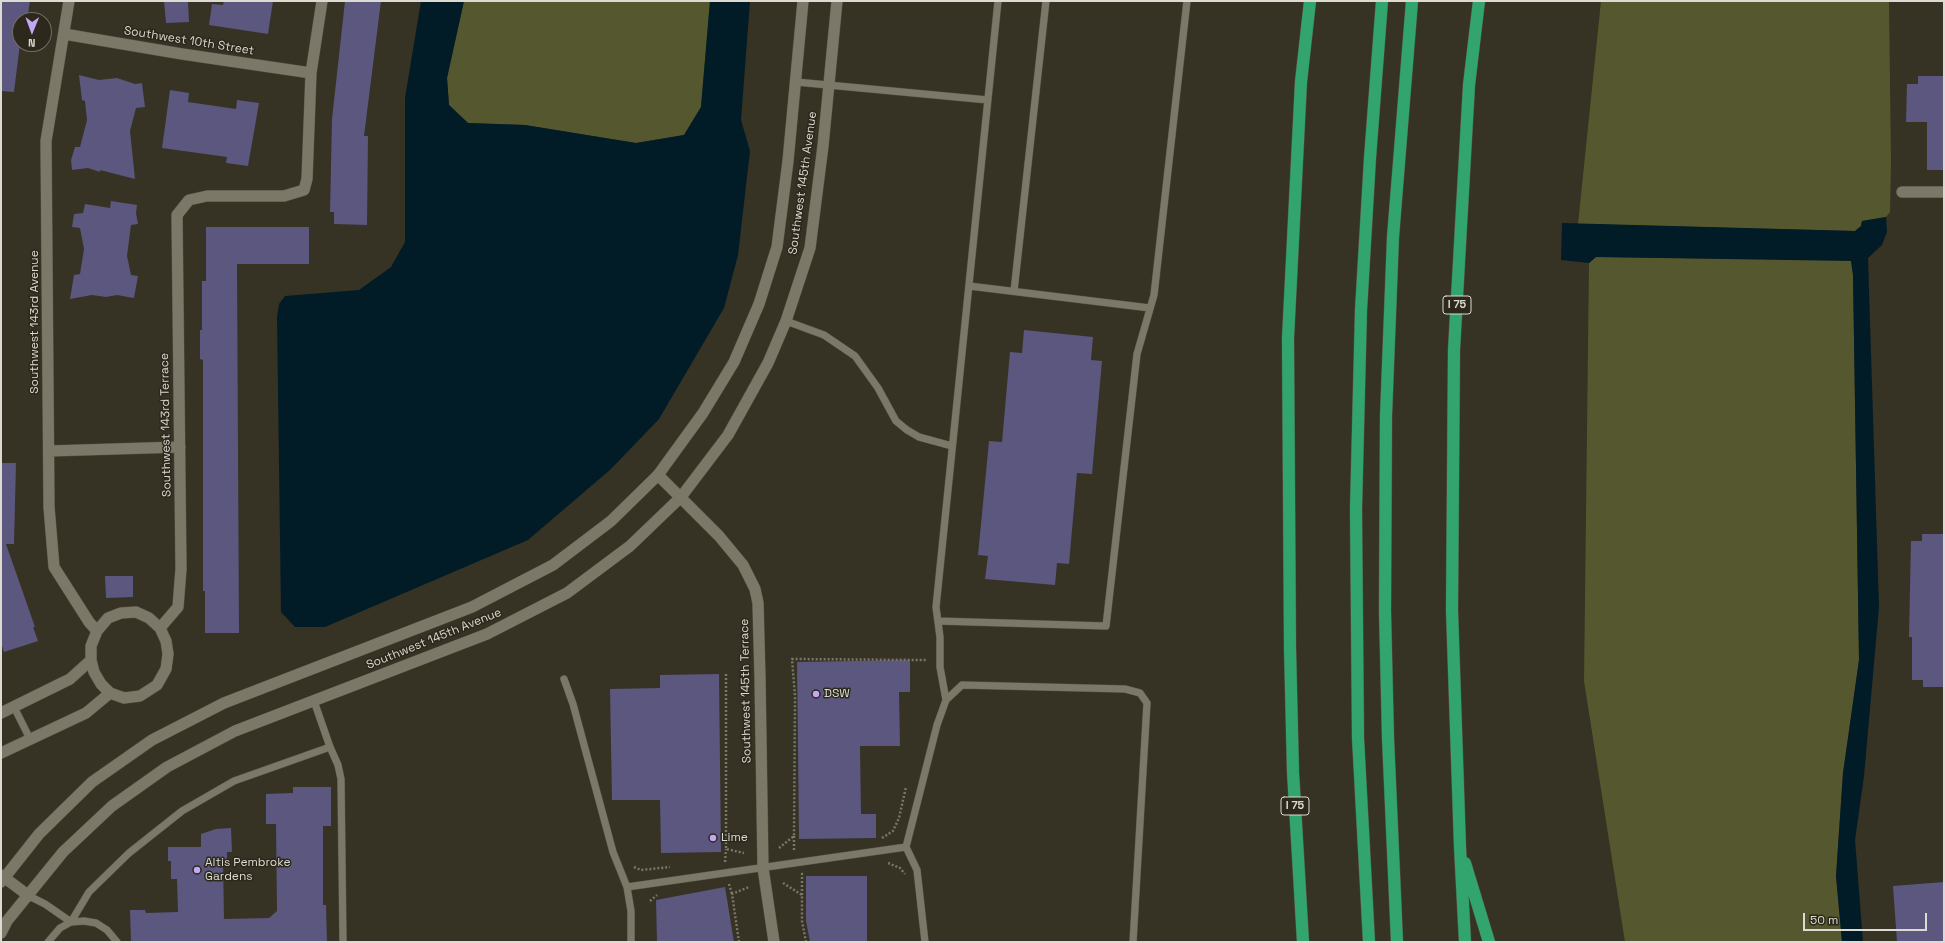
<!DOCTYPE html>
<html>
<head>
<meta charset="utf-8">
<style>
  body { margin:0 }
  #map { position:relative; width:1945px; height:943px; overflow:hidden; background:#363224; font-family:"Space Grotesk",sans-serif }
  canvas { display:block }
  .frame { position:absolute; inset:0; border:2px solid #dcdad1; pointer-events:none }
  .north { position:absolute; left:12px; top:12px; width:40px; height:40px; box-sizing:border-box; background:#2c281b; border:1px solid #726f64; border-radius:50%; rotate:181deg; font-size:11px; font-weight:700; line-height:16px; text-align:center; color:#dcdad1 }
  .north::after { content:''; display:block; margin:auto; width:14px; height:18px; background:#c3a7f2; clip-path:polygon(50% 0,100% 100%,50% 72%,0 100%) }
  .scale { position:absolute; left:1803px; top:913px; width:124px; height:18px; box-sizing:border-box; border:2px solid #dcdad1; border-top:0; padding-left:5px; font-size:12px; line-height:14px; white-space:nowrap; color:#dcdad1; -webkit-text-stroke:3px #2c281b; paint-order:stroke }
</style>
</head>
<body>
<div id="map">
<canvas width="1945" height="943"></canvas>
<div class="frame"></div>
<div class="north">N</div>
<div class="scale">50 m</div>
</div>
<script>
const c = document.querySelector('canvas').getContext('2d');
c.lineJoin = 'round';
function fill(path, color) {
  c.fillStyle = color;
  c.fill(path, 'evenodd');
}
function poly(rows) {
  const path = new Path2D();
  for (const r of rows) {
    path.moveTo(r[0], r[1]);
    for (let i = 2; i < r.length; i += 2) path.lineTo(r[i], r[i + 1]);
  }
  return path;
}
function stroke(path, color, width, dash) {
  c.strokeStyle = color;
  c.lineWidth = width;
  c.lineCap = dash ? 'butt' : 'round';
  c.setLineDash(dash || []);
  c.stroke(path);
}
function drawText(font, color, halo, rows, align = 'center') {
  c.font = font + ' "Space Grotesk",sans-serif';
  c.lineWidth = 3;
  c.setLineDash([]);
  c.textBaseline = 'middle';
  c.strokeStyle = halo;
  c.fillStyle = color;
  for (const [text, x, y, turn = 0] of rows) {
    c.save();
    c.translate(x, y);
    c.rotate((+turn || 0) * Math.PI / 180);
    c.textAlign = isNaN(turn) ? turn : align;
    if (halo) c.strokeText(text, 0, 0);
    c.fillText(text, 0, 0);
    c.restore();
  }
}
fill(poly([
  [464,1,710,1,701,107,684,135,636,143,525,125,468,123,449,105,447,78],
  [1601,1,1889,1,1891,163,1890,212,1886,217,1862,221,1861,226,1855,231,1578,224],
  [1596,257,1851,260,1853,275,1859,660,1843,773,1836,876,1842,942,1625,942,1584,681,1589,263]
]), '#55582e');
fill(poly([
  [421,1,464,1,447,78,449,105,468,123,525,125,636,143,684,135,701,107,710,1,750,1,741,120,750,151,738,255,724,308,659,419,611,469,528,540,325,627,295,627,281,612,277,317,279,304,285,296,359,290,391,267,405,242,405,98],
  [1886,217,1887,232,1882,245,1868,258,1879,607,1864,776,1855,840,1863,942,1842,942,1836,876,1843,773,1859,660,1853,275,1851,261,1596,257,1589,263,1561,260,1562,223,1855,231,1861,226,1862,221]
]), '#011c26');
fill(poly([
  [1,1,30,1,27,20,20,20,20,44,14,92,1,91],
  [164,1,188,1,189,22,166,23],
  [224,1,273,1,268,34,209,25,212,4,223,5],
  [345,1,381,1,364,136,368,136,367,225,334,224,334,212,330,212,332,119],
  [79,75,99,80,117,78,135,84,142,83,145,107,136,108,130,131,135,179,100,170,100,172,88,168,72,170,71,160,75,147,80,147,87,120,85,101,82,100],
  [1918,76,1944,76,1944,170,1927,170,1927,122,1906,122,1907,84,1918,84],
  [170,90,189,93,188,102,236,109,237,100,259,103,248,166,226,163,227,157,162,148],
  [111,201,137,205,136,213,138,224,131,225,127,256,131,275,138,276,134,298,117,295,106,297,92,295,70,299,74,275,80,274,84,249,80,228,72,227,74,214,83,213,85,204,110,208],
  [206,227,309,227,309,264,237,264,239,633,205,633,205,591,203,591,203,360,200,359,200,330,202,330,202,281,206,281],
  [1024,330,1093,337,1091,360,1102,361,1092,474,1077,473,1069,564,1057,563,1055,585,985,579,988,556,978,555,989,441,1002,442,1010,352,1022,353],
  [1,463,16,463,14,544,6,544,35,627,33,627,38,641,4,652,1,643],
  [1922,534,1944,534,1944,687,1923,687,1923,680,1912,680,1912,637,1909,637,1911,541,1922,541],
  [105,576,133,576,133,597,106,598],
  [910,660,910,692,899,692,900,746,860,746,861,814,876,814,876,838,799,839,797,662],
  [719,674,721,852,661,853,660,800,612,800,610,689,660,688,660,675],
  [293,787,331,787,331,826,323,826,323,905,326,905,327,942,131,942,130,910,145,910,146,913,178,912,177,879,171,879,171,861,168,861,168,847,201,847,201,834,216,829,231,828,232,852,227,852,227,860,223,860,224,919,269,918,277,911,276,824,266,824,266,794,293,793],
  [806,876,867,876,867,942,810,942,806,921],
  [1944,882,1944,942,1897,942,1893,886],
  [725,887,734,942,657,942,656,900]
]), '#5b577f');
const service = poly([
  [796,82,988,100],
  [969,286,1150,308],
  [1014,291,1046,1],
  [786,321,824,335,855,356,878,388,896,421,907,430,919,437,952,446],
  [938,621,1106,626,1137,354,1154,295,1187,1],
  [564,679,573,704,613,852,627,887,631,911,631,942],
  [946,700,940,667,940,637,936,607,998,1],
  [314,701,330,747],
  [14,707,30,739],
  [627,887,906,847],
  [29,896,45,904,71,922,89,892,129,853,182,811,234,781,330,747,338,765,341,779,343,942],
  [48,942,60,928,71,922,84,921,96,923,107,930,117,942],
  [925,942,917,870,906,847,937,725,946,700,962,685,1125,689,1140,693,1147,703,1133,942]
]);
const minor = poly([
  [69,1,46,141,49,507,54,567,89,622,97,631],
  [64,34,182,54,311,73],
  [1902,192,1944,192],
  [49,451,180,447],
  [658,475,719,536,743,565,755,589,758,603,760,678,763,868,774,942],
  [136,612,149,618,160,628,166,641,168,654,166,669,157,685,140,696,124,698,110,693,101,684,94,672,91,660,91,646,97,631,108,618,121,613,136,612],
  [160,628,178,607,181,569,177,215,189,200,207,196,284,196,304,190,307,179,311,73,322,1],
  [1,713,70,679,91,660],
  [1,753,86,713,110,693],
  [1,875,29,896]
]);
const tertiary = poly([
  [1,882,39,834,92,782,152,740,224,703,472,607,553,565,611,521,658,475,703,413,734,362,759,304,777,247,788,161,803,1],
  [1,933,7,921,63,852,112,806,167,767,235,731,487,634,567,593,630,546,681,497,728,435,768,363,786,321,810,248,823,146,837,1]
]);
const motorway = poly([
  [1465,863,1489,942],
  [1303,942,1293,772,1290,648,1288,338,1301,82,1310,1],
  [1369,942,1358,738,1356,509,1361,310,1370,158,1382,1],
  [1397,942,1388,738,1385,611,1386,416,1393,237,1412,1],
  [1465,942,1460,847,1452,610,1454,350,1469,85,1479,1]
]);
stroke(service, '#525044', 8);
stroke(minor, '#525044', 12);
stroke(tertiary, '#525044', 12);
stroke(motorway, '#525044', 13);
stroke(poly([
  [726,674,726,849,744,853],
  [794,836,794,850,796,850],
  [882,838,893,831,899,818,906,787],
  [779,848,794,836,795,696,792,659,926,660],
  [725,862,726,849],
  [888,863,900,868,905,874],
  [634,867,641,870,670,867],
  [783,883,802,895,802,921,806,942],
  [729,884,732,894],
  [802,895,802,874,804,874],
  [650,901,657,895],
  [739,942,732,894,749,887]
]), '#79766a', 2.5, [2, 2]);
stroke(service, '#7c7868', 7);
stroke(minor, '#7c7868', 11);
stroke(tertiary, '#7c7868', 11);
stroke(motorway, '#32a46d', 12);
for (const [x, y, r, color] of [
  [816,694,4,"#c3a7f2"],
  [713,838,4,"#c3a7f2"],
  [197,870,4,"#c3a7f2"]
]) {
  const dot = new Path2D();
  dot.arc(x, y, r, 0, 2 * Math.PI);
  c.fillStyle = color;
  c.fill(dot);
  stroke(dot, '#2c281b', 1.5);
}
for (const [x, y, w] of [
  [1457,305,28],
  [1295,806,28]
]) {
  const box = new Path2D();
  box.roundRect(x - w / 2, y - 9, w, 18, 3);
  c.fillStyle = '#2c281b';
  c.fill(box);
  stroke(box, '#dcdad1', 1);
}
drawText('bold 11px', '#dcdad1', null, [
  ["I 75",1457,305],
  ["I 75",1295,806]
]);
drawText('12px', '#dcdad1', '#2c281b', [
  ["Southwest 10th Street",189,41,9],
  ["Southwest 145th Avenue",803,183,-82],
  ["Southwest 143rd Avenue",35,322,-90],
  ["Southwest 143rd Terrace",166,425,-91],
  ["Southwest 145th Avenue",434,639,-22],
  ["Southwest 145th Terrace",746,691,-91]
]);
drawText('12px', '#dcdad1', '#2c281b', [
  ["DSW",824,694],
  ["Lime",721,838],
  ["Altis Pembroke",205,863],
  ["Gardens",205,877]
], 'left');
</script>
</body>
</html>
